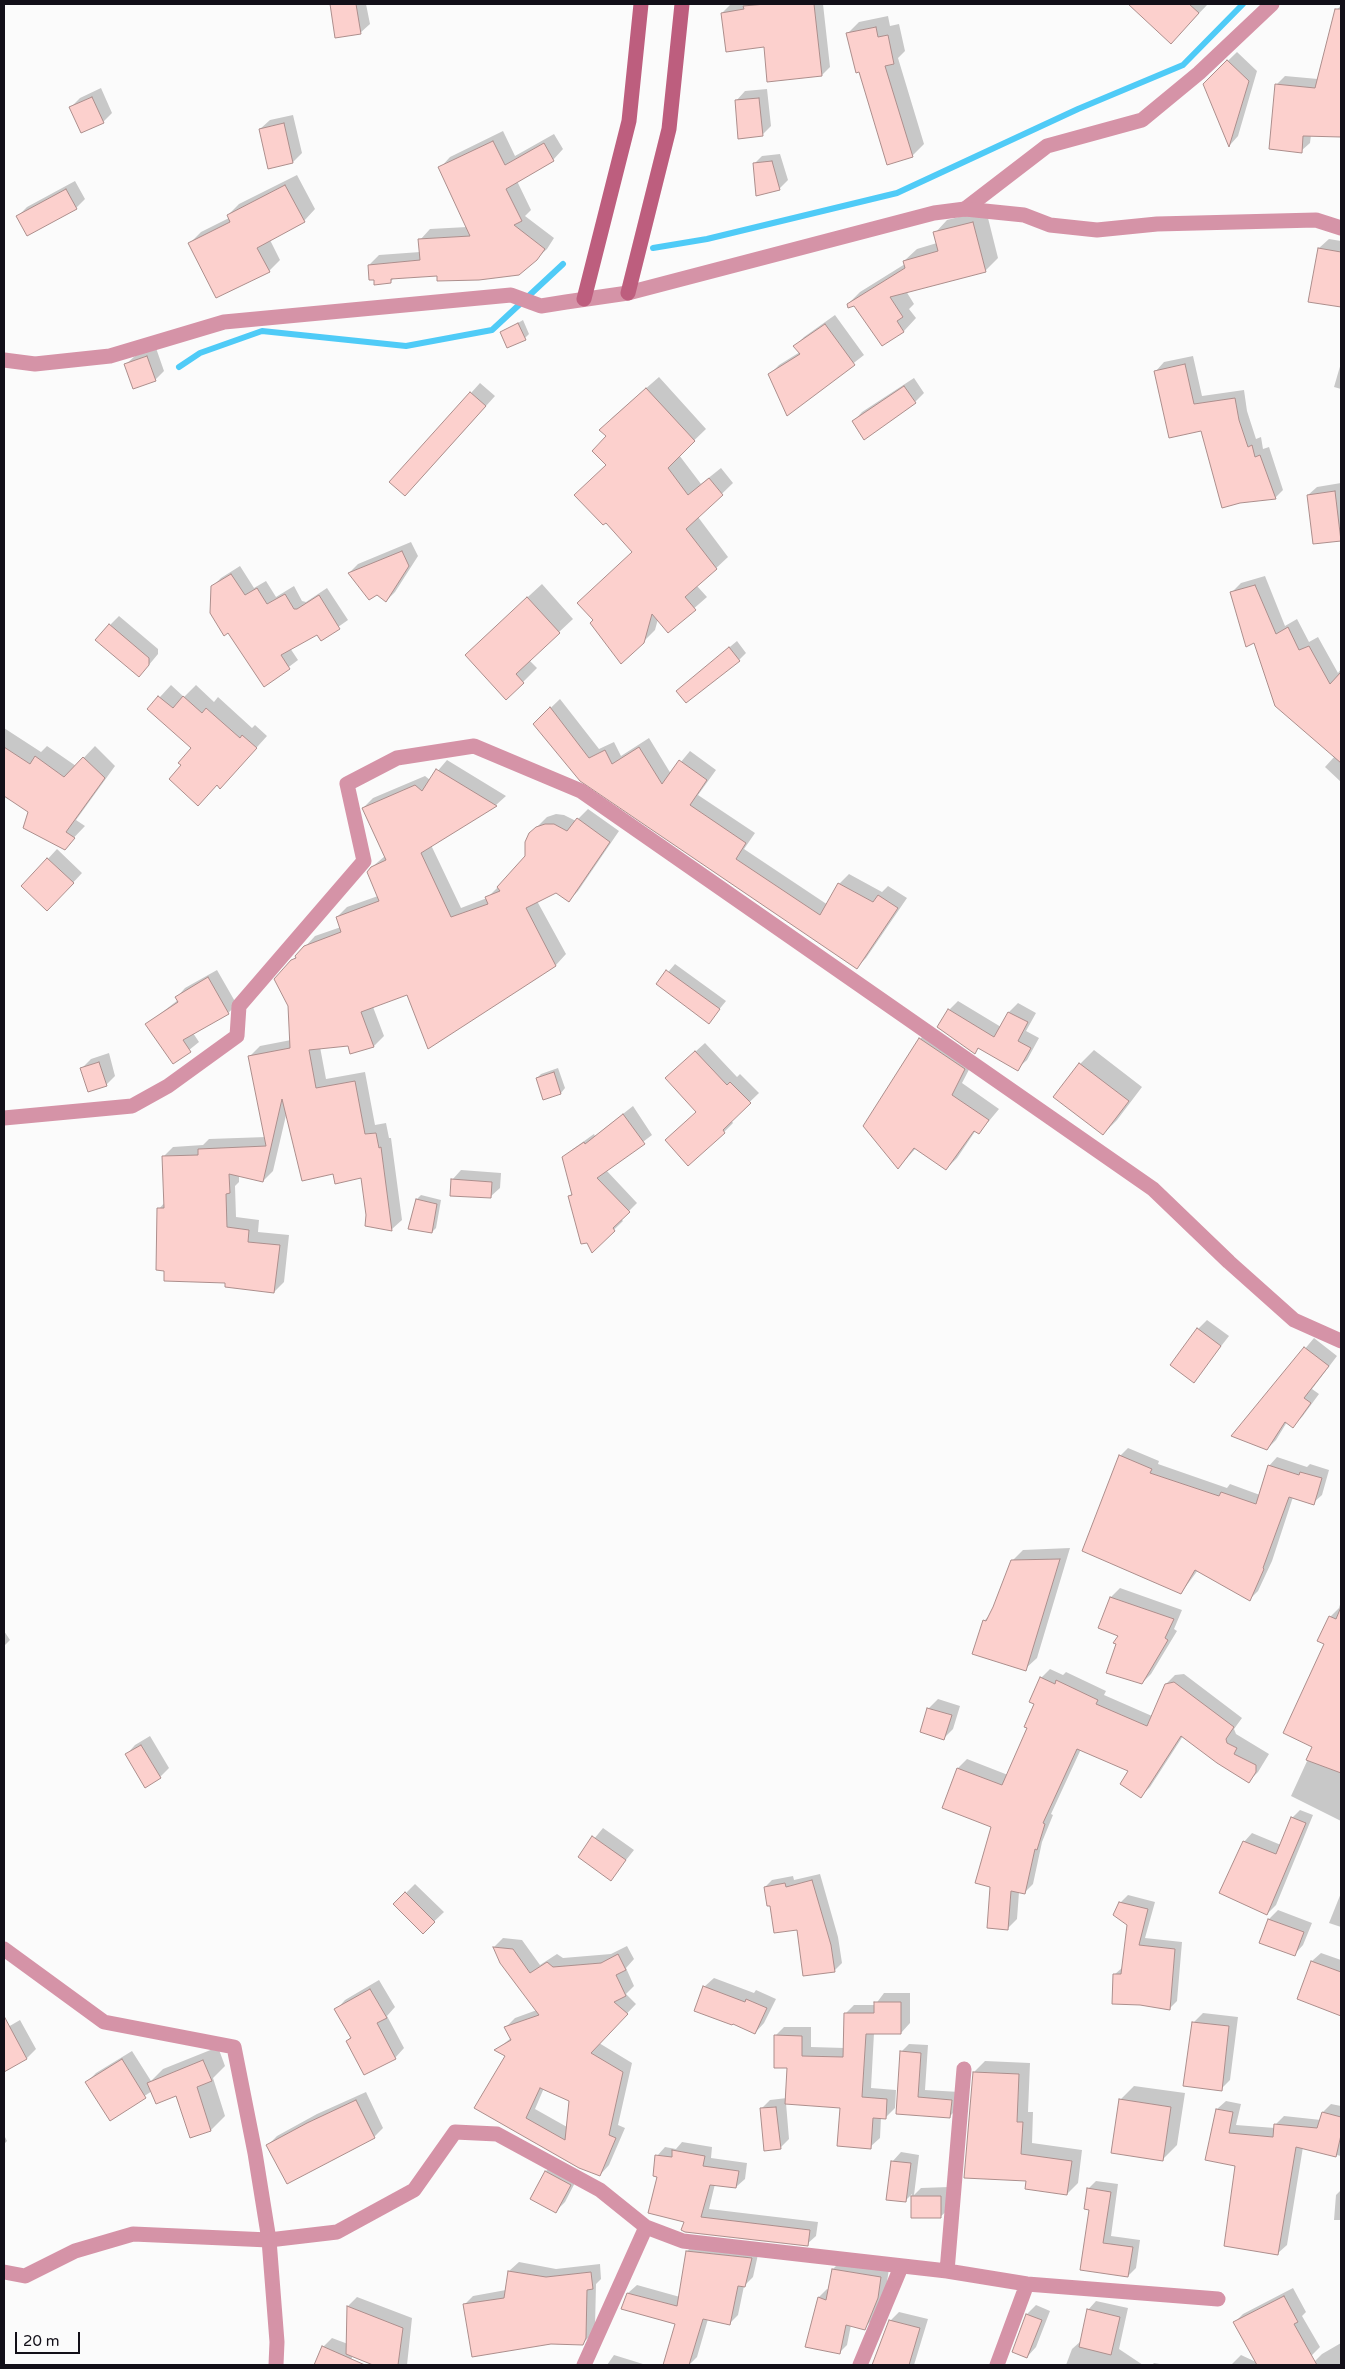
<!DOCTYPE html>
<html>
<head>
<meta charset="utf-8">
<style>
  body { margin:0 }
  #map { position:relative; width:1345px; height:2369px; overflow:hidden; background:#fbfbfb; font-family:"Varela Round",sans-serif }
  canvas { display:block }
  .frame { position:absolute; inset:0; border:5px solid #120f18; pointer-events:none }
  .scale { position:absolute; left:15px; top:2332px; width:65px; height:22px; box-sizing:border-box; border:2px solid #120f18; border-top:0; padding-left:6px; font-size:15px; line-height:18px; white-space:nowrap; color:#120f18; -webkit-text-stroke:4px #fbfbfb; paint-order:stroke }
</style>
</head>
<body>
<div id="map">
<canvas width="1345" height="2369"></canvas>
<div class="frame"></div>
<div class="scale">20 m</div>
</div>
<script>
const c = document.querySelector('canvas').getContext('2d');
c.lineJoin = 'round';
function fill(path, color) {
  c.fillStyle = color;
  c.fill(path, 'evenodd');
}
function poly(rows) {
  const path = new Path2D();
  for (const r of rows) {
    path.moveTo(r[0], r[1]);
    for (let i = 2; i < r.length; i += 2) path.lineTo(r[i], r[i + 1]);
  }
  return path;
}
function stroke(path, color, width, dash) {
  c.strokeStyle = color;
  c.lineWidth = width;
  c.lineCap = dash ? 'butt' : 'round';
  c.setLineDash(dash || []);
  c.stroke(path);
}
fill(poly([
  [330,4,366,4,370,24,360,33,336,37],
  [736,4,823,4,830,67,822,75,765,45,722,13,730,5],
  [1137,4,1208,4,1185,28,1134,8],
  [1341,5,1341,136,1311,135,1310,143,1301,151,1276,85,1285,76,1318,79,1336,11],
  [888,16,890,26,899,24,905,51,898,58,924,144,912,156,860,71,847,34,859,22],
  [1237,52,1257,71,1238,136,1230,145,1204,84],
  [101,88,112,113,103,122,71,107,80,98],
  [767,89,771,126,762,135,736,101,745,91],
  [293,115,302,153,293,162,260,129,270,120],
  [503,131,515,156,554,134,563,149,553,160,517,181,531,210,525,216,554,238,547,249,536,259,438,275,395,277,390,282,375,279,369,265,379,255,420,252,420,240,430,229,467,227,440,168,450,157],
  [780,154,788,180,779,189,754,164,762,156],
  [297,175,315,209,304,221,270,240,280,260,269,271,190,243,201,232,229,218,228,215,239,204],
  [75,181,85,199,76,208,18,216,27,207],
  [986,210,998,258,985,271,906,291,914,304,909,309,916,318,904,331,882,345,854,305,848,304,860,292,905,264,904,261,917,249,937,243,935,233,947,220],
  [1329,239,1341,241,1341,305,1310,300,1319,248],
  [835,315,864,355,788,414,769,375,779,365,800,352,795,346,804,337],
  [523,320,529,334,525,338,501,333],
  [156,348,164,371,155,380,125,365,135,356],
  [1193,356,1202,396,1244,390,1247,411,1256,439,1261,437,1263,449,1269,447,1283,490,1275,498,1201,429,1156,371,1164,362],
  [1341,363,1341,389,1334,387],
  [659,377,706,429,679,455,701,484,721,468,733,483,698,517,728,557,697,586,707,597,668,631,658,619,655,630,643,642,633,552,607,464,607,436,612,418],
  [914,378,924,393,915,402,853,422,862,412],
  [480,383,495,396,414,486,391,482],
  [1341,483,1341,539,1308,495,1317,487],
  [411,542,418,556,395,592,386,601,349,573,358,564],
  [240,566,254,588,266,581,276,597,294,586,302,601,306,602,327,588,348,620,321,639,317,633,290,648,298,660,265,685,213,586,221,578],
  [1265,576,1285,626,1297,619,1309,642,1318,637,1338,673,1341,669,1341,782,1325,767,1335,756,1255,642,1232,592,1241,583],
  [542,584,573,619,529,660,537,668,523,682,480,641],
  [119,616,158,649,158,654,148,666,110,625],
  [737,641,746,653,739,660,677,691],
  [171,685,184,697,196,685,214,702,218,697,252,728,255,725,267,736,232,775,217,784,182,765,193,748,149,709],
  [560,699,599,749,614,742,621,756,649,738,671,774,690,751,716,770,698,795,755,833,744,849,828,905,839,884,849,874,882,892,888,886,907,898,866,958,856,968,581,780,534,724],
  [4,728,41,752,47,746,76,766,95,746,115,766,76,820,85,826,64,848,30,811,4,794],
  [447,760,506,796,496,805,431,845,461,908,487,898,498,887,526,856,530,834,547,817,556,814,564,815,576,821,588,809,619,831,578,891,569,901,556,892,537,901,566,954,556,965,428,1047,407,993,373,1007,384,1036,374,1046,351,1053,349,1044,320,1047,326,1079,365,1072,375,1125,386,1123,389,1138,391,1138,402,1220,392,1229,366,1225,368,1215,362,1176,334,1173,287,1111,273,1171,263,1181,239,1175,239,1182,235,1186,236,1217,259,1220,258,1232,289,1235,284,1282,274,1292,227,1282,159,1209,165,1202,163,1157,173,1147,203,1145,209,1139,266,1137,250,1056,260,1046,291,1040,292,961,315,936,341,927,337,917,347,907,378,896,372,867,385,856,363,808,373,798,425,776,430,780],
  [57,849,82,873,57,900,23,886],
  [675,964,726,1001,709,1022,658,984],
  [217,970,237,1005,228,1013,193,1033,199,1042,173,1063,147,1024,178,1000,177,997,185,988],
  [958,1001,1001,1027,1009,1012,1018,1003,1036,1013,1026,1031,1039,1038,1027,1060,1017,1069,979,1048,975,1052,949,1010],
  [931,1028,975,1058,962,1083,999,1109,979,1133,976,1130,957,1158,946,1169,916,1148,899,1167,864,1126,920,1039],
  [705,1043,737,1077,740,1074,759,1093,731,1120,733,1123,724,1132,698,1112,676,1069],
  [1094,1050,1142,1087,1117,1120,1103,1134,1080,1064],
  [109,1053,115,1076,106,1085,82,1068,91,1059],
  [558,1068,565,1088,561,1093,544,1098,537,1078,541,1074],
  [633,1106,652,1135,606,1170,637,1203,621,1219,623,1221,592,1251,569,1196,573,1193,564,1158,573,1149,594,1134,595,1136],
  [461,1170,501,1173,500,1188,490,1197,452,1180],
  [421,1195,441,1200,436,1228,432,1232,417,1199],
  [1207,1320,1229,1336,1194,1381,1198,1329],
  [1314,1338,1337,1356,1312,1389,1319,1394,1302,1417,1292,1426,1287,1422,1276,1440,1267,1449,1233,1435],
  [1128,1448,1159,1461,1158,1464,1227,1488,1230,1484,1260,1495,1269,1466,1277,1457,1307,1467,1310,1464,1329,1470,1322,1495,1313,1503,1293,1497,1272,1561,1258,1591,1250,1599,1198,1570,1181,1593,1120,1456],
  [1070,1548,1037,1658,1025,1669,984,1621,991,1614,1012,1561,1023,1550],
  [1120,1588,1182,1610,1174,1629,1177,1631,1151,1674,1142,1683,1119,1635,1111,1597],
  [1341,1601,1341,1821,1291,1796,1314,1746,1330,1617,1339,1608],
  [4,1631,10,1640,4,1646],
  [1050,1669,1063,1675,1066,1672,1106,1691,1104,1695,1152,1716,1166,1684,1175,1675,1184,1674,1242,1718,1234,1729,1236,1734,1269,1754,1258,1772,1249,1781,1183,1736,1150,1787,1141,1796,1130,1770,1081,1749,1051,1814,1053,1815,1042,1842,1033,1884,1024,1893,1019,1892,1017,1919,1008,1928,993,1826,944,1807,958,1768,967,1759,1008,1775,1028,1727,1041,1678],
  [938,1699,960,1706,953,1729,944,1738,922,1731,929,1708],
  [150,1736,169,1768,160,1777,126,1755,135,1745],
  [1300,1810,1313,1815,1276,1905,1267,1914,1244,1842,1252,1833,1281,1845,1292,1818],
  [603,1828,634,1850,611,1879,580,1856],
  [820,1874,838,1937,842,1963,834,1971,798,1928,771,1904,765,1887,772,1880,793,1876,794,1880],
  [415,1884,444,1912,423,1932,395,1904],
  [1341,1893,1341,1927,1329,1923],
  [1128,1895,1155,1902,1145,1938,1182,1942,1177,2001,1170,2008,1114,1975,1123,1967,1129,1924,1120,1903],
  [1278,1910,1312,1923,1303,1945,1294,1955,1261,1942,1269,1919],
  [503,1938,522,1940,540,1965,557,1954,563,1958,611,1954,627,1946,634,1959,626,1968,634,1986,626,1994,636,2004,599,2043,632,2063,618,2125,625,2128,609,2165,600,2175,475,2108,507,2056,496,2050,511,2038,506,2027,515,2018,537,2010,501,1962,494,1947],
  [544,2088,570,2100,567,2127,535,2109],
  [1321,1953,1341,1960,1341,2014,1299,1999,1312,1961],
  [714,1978,754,1993,756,1990,776,1999,764,2023,755,2033,733,2022,704,1987],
  [379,1980,395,2007,387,2016,404,2048,395,2058,347,2041,351,2037,336,2010,345,2000],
  [884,1993,910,1993,910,2023,901,2033,874,2033,871,2088,896,2090,895,2108,885,2118,881,2117,880,2138,870,2147,841,2107,786,2103,789,2139,780,2148,761,2109,770,2100,787,2098,789,2067,775,2036,784,2027,811,2027,811,2047,845,2048,845,2014,854,2005,875,2005],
  [1203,2013,1238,2017,1230,2080,1221,2089,1194,2022],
  [4,2018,8,2027,20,2020,36,2049,27,2058,4,2071],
  [909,2044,928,2045,925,2090,960,2092,958,2108,950,2116,897,2113,901,2052],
  [218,2047,225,2066,213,2078,225,2116,211,2130,191,2136,177,2094,152,2091,110,2119,87,2082,96,2073,132,2051,151,2081,163,2069],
  [985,2061,1030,2063,1028,2112,1033,2112,1032,2143,1082,2150,1078,2183,1067,2194,1028,2180,974,2072],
  [1134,2086,1185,2093,1177,2145,1163,2159,1120,2100],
  [366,2092,383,2128,374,2137,267,2146,277,2136,317,2114],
  [1226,2101,1241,2104,1236,2125,1275,2128,1275,2125,1284,2116,1321,2120,1323,2112,1331,2104,1341,2106,1341,2156,1303,2147,1287,2245,1278,2253,1237,2165,1217,2109],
  [4,2135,7,2141,4,2144],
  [682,2142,712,2147,711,2158,747,2163,745,2179,736,2187,715,2184,709,2209,818,2222,816,2236,807,2244,685,2221,659,2176,657,2156,665,2147,676,2149],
  [901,2152,919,2155,914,2195,921,2188,949,2187,950,2208,940,2217,912,2217,912,2194,905,2201,892,2162],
  [555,2162,579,2175,565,2202,556,2211,532,2198,546,2171],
  [1096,2181,1118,2184,1111,2236,1140,2240,1136,2268,1128,2276,1082,2269,1090,2209,1088,2189],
  [1341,2190,1341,2220,1334,2220,1336,2195],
  [696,2243,759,2250,753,2277,744,2286,738,2315,729,2324,708,2319,697,2357,689,2365,686,2365,666,2359,676,2324,622,2309,628,2293,637,2285,680,2297,687,2251],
  [841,2261,889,2269,886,2288,872,2320,864,2328,851,2325,847,2345,839,2353,819,2297,827,2289,829,2290,833,2269],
  [519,2262,556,2269,600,2264,601,2279,596,2284,595,2327,592,2334,582,2344,464,2305,473,2296,506,2290,509,2271],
  [1293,2288,1306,2312,1302,2316,1320,2347,1311,2356,1294,2365,1231,2365,1241,2355,1256,2362,1235,2322,1243,2314],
  [357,2297,412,2318,407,2365,376,2365,353,2355,349,2365,315,2365,323,2347,332,2338,348,2344,348,2306],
  [1096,2301,1128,2308,1119,2349,1143,2365,1066,2365,1072,2349,1081,2341,1088,2310],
  [1036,2305,1050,2311,1036,2347,1027,2357,1013,2351,1027,2314],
  [899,2312,928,2319,914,2365,874,2365,890,2321],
  [1341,2343,1341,2365,1315,2365,1314,2362,1322,2354],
  [614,2355,643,2364,642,2365,607,2365],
  [1154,2363,1166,2365,1152,2365]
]), '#0003');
stroke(poly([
  [653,248,707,239,897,193,1078,109,1183,65,1243,4],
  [179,367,200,353,262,331,406,346,492,330,563,264]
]), '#4fcbf7', 6);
const building = poly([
  [330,4,356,4,361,34,335,38,330,4],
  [766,4,814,4,822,76,767,82,764,47,726,52,721,13,744,9,743,6,766,4],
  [1128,4,1189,4,1199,13,1171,44,1128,4],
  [1335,9,1341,9,1341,137,1303,136,1302,153,1269,149,1275,84,1315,88,1335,9],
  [876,27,878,37,888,35,894,64,885,66,913,157,887,165,859,72,856,73,846,33,876,27],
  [1227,60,1249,81,1229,147,1203,84,1227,60],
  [92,97,104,123,81,133,69,107,92,97],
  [759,98,763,136,738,139,735,100,759,98],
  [284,123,293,163,268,169,259,129,284,123],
  [493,141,505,165,544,143,554,161,506,189,522,221,514,225,545,249,537,260,519,275,479,280,437,281,437,276,391,279,391,283,374,285,374,280,369,280,368,265,420,260,418,239,470,236,438,167,493,141],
  [772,161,780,190,756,196,753,163,772,161],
  [285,185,305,222,257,248,270,272,216,298,188,243,230,222,227,215,285,185],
  [66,189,77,209,27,236,16,216,66,189],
  [973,222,986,272,890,297,903,317,897,321,904,332,882,346,854,306,848,308,847,304,905,268,903,261,938,251,933,232,973,222],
  [1318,248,1341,252,1341,307,1308,302,1318,248],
  [518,323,526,340,507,348,500,332,518,323],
  [825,324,855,365,787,416,768,374,800,354,793,346,825,324],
  [147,356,156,381,133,389,124,364,147,356],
  [1185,364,1194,404,1235,398,1239,420,1248,447,1252,445,1255,457,1260,455,1276,499,1240,503,1222,508,1201,431,1169,438,1154,371,1185,364],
  [904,386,916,403,864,440,852,421,904,386],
  [646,388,695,441,668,468,688,495,709,478,723,495,686,529,717,569,685,597,696,610,668,633,652,614,644,643,621,664,590,623,593,620,577,603,632,552,606,523,603,525,574,495,606,465,592,451,606,436,599,430,646,388],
  [470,392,486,406,405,496,389,482,470,392],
  [1335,491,1341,541,1313,544,1307,495,1335,491],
  [402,551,409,566,386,602,377,595,369,600,348,573,402,551],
  [231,574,245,595,257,588,267,604,285,594,294,609,297,609,319,595,340,629,321,641,317,635,281,655,290,669,264,687,228,633,224,636,210,613,211,586,231,574],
  [1255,585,1276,634,1288,627,1299,650,1309,646,1330,684,1341,672,1341,763,1275,706,1254,643,1246,647,1230,592,1255,585],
  [527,597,560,633,516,674,524,683,506,700,465,655,527,597],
  [109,624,149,658,149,665,139,677,95,640,109,624],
  [729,647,740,661,686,703,676,691,729,647],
  [158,696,173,708,183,696,202,713,206,708,240,738,242,735,257,748,220,789,217,785,198,806,169,779,181,765,178,763,191,748,147,709,158,696],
  [550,707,589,758,605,750,612,764,639,747,662,784,679,760,707,780,690,805,746,843,736,859,820,915,838,883,873,902,878,895,898,908,857,969,580,781,533,724,550,707],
  [4,747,30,764,35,756,64,777,83,757,105,778,66,832,75,838,65,850,23,828,28,812,4,796,4,747],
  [436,769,497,806,421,853,451,917,488,904,485,897,500,891,497,887,525,856,525,842,529,833,536,827,545,824,554,824,567,831,577,818,610,842,569,902,556,893,526,908,556,966,428,1049,407,995,361,1012,374,1047,350,1054,348,1046,309,1050,316,1088,355,1081,365,1134,376,1133,379,1148,381,1147,392,1231,365,1226,366,1215,361,1178,335,1184,333,1174,302,1181,282,1099,263,1182,229,1174,230,1193,226,1194,227,1227,249,1230,248,1242,280,1245,274,1293,225,1287,225,1283,164,1281,164,1271,156,1270,157,1208,164,1208,162,1156,198,1155,198,1149,266,1146,248,1056,290,1048,288,1006,274,979,291,960,296,958,295,956,304,946,341,932,336,917,379,901,367,872,371,867,386,860,362,808,415,785,422,791,436,769],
  [47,858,74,883,47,911,21,886,47,858],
  [666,970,720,1009,709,1024,656,984,666,970],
  [208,977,229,1014,183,1040,191,1052,173,1064,145,1024,178,1002,175,997,208,977],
  [948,1009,994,1037,1008,1012,1028,1022,1018,1041,1031,1048,1018,1071,978,1048,975,1054,937,1027,948,1009],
  [919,1038,965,1069,952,1095,989,1120,979,1134,974,1131,946,1170,914,1148,898,1169,863,1126,919,1038],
  [695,1051,727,1085,730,1082,751,1103,723,1130,725,1133,688,1166,665,1140,696,1112,665,1078,695,1051],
  [99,1062,107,1086,88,1092,80,1068,99,1062],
  [1079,1063,1129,1101,1103,1135,1053,1097,1079,1063],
  [554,1072,561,1094,543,1100,536,1078,554,1072],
  [623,1114,645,1144,597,1178,630,1212,613,1228,615,1231,592,1253,587,1243,581,1244,568,1196,572,1195,562,1157,584,1142,585,1144,623,1114],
  [451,1179,492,1182,491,1198,450,1196,451,1179],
  [416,1199,437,1204,432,1233,408,1229,416,1199],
  [1197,1328,1221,1346,1194,1383,1170,1365,1197,1328],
  [1304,1347,1329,1366,1304,1398,1311,1403,1293,1428,1285,1422,1267,1450,1231,1436,1304,1347],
  [1119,1455,1152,1469,1150,1473,1219,1496,1221,1492,1256,1504,1268,1465,1299,1475,1300,1472,1322,1478,1314,1505,1289,1497,1263,1568,1264,1569,1250,1601,1195,1570,1181,1594,1082,1551,1119,1455],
  [1060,1559,1026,1671,972,1654,983,1620,986,1621,993,1607,1011,1560,1060,1559],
  [1110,1597,1174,1619,1165,1638,1168,1640,1142,1684,1106,1673,1116,1644,1113,1643,1118,1636,1098,1628,1110,1597],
  [1341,1607,1341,1773,1306,1760,1312,1747,1283,1733,1324,1644,1317,1641,1329,1616,1336,1619,1341,1607],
  [1040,1677,1055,1684,1056,1680,1098,1700,1096,1704,1147,1726,1165,1684,1174,1682,1234,1727,1226,1739,1227,1743,1237,1748,1234,1754,1256,1765,1256,1772,1249,1783,1217,1763,1181,1736,1141,1798,1120,1784,1128,1771,1077,1749,1043,1823,1045,1824,1037,1850,1035,1849,1025,1894,1011,1891,1008,1930,987,1928,990,1887,975,1883,991,1827,942,1808,957,1768,1002,1785,1027,1728,1024,1727,1034,1704,1029,1702,1040,1677],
  [927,1708,952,1715,944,1740,920,1732,927,1708],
  [141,1745,161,1778,145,1788,125,1754,141,1745],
  [1291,1817,1306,1823,1267,1915,1219,1893,1243,1841,1276,1854,1291,1817],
  [592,1836,626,1860,611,1881,578,1857,592,1836],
  [812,1880,831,1945,835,1972,803,1976,797,1930,774,1933,770,1906,767,1906,764,1887,785,1883,786,1887,812,1880],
  [405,1892,435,1922,423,1934,393,1904,405,1892],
  [1119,1902,1148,1909,1139,1945,1175,1949,1170,2010,1140,2005,1112,2004,1113,1974,1121,1974,1127,1925,1113,1915,1119,1902],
  [1268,1919,1304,1932,1295,1956,1259,1943,1268,1919],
  [493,1947,513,1949,530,1973,547,1962,553,1967,601,1963,618,1954,626,1970,616,1975,626,1996,614,2002,628,2014,591,2053,623,2072,609,2135,616,2138,600,2176,579,2168,474,2108,505,2056,494,2050,511,2040,504,2027,539,2015,500,1963,493,1947],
  [540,2088,569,2101,565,2140,526,2118,540,2088],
  [1311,1961,1341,1972,1341,2016,1297,1999,1311,1961],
  [703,1986,745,2002,746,1999,767,2008,755,2034,733,2024,732,2025,694,2011,703,1986],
  [370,1989,387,2018,377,2023,396,2059,364,2075,346,2041,351,2038,334,2009,370,1989],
  [874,2002,901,2002,901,2034,866,2034,862,2097,887,2099,886,2119,873,2118,871,2149,837,2146,840,2108,785,2104,787,2068,774,2068,774,2035,802,2036,802,2056,843,2057,844,2013,874,2013,874,2002],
  [4,2016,27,2059,4,2072,4,2016],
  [1192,2022,1229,2026,1222,2091,1183,2086,1192,2022],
  [900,2051,921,2053,918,2097,952,2100,950,2118,896,2114,900,2051],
  [122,2059,146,2098,110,2121,85,2082,122,2059],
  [203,2060,212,2081,197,2087,211,2131,190,2138,176,2096,156,2104,147,2083,203,2060],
  [973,2072,1019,2074,1017,2122,1023,2122,1021,2154,1072,2161,1067,2195,1025,2189,1026,2181,964,2178,973,2072],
  [1119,2099,1171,2107,1163,2161,1111,2153,1119,2099],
  [356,2100,375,2138,287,2184,266,2145,307,2123,356,2100],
  [776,2107,781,2149,764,2151,760,2108,776,2107],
  [1216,2109,1233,2112,1229,2133,1273,2137,1274,2124,1317,2128,1322,2112,1341,2117,1341,2135,1336,2157,1296,2147,1278,2255,1224,2246,1235,2166,1205,2160,1216,2109],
  [672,2150,705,2156,703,2166,739,2171,736,2188,710,2185,701,2217,810,2230,808,2246,685,2232,681,2230,684,2222,648,2213,657,2177,653,2176,655,2155,672,2157,672,2150],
  [891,2161,911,2163,906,2202,886,2200,891,2161],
  [545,2171,571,2185,556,2213,530,2199,545,2171],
  [1087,2188,1111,2192,1103,2243,1133,2247,1128,2277,1080,2270,1089,2210,1084,2209,1087,2188],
  [911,2196,941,2196,941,2218,911,2218,911,2196],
  [686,2251,752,2258,745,2287,738,2286,730,2325,703,2319,689,2365,663,2365,675,2324,621,2309,627,2293,677,2306,686,2251],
  [832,2269,881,2277,878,2298,865,2330,846,2325,840,2354,805,2347,818,2297,826,2300,832,2269],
  [508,2271,546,2277,591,2272,593,2289,587,2290,586,2338,583,2345,551,2344,472,2357,463,2304,504,2298,508,2271],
  [1284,2296,1298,2322,1294,2324,1317,2365,1257,2365,1233,2322,1284,2296],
  [347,2306,403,2328,398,2365,373,2365,346,2354,347,2306],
  [1087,2309,1120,2317,1111,2355,1079,2347,1087,2309],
  [1026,2314,1042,2320,1027,2358,1012,2352,1026,2314],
  [889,2320,920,2328,909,2365,872,2365,889,2320],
  [322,2346,365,2365,314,2365,322,2346]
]);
fill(building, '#fcd0cd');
stroke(building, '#ac8e8c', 1);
stroke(poly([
  [965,209,1047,146,1142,120,1199,73,1272,4],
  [4,1118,132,1106,168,1086,237,1036,239,1006,364,861,347,784,397,758,474,746,581,791,1153,1189,1229,1262,1294,1320,1341,1341],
  [4,1949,104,2022,234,2047,255,2153,269,2240,277,2342,276,2365],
  [947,2271,964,2069],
  [4,2272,25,2276,75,2251,133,2234,269,2240,337,2232,414,2190,455,2132,497,2134,600,2190,646,2227,683,2241,947,2271,1027,2284,1218,2299],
  [584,2365,646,2227],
  [860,2365,901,2267],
  [997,2365,1027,2284]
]), '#d593a7', 15);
stroke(poly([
  [4,360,35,364,110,356,224,322,511,295,541,306,566,302,628,293,934,213,965,209,1024,215,1050,225,1097,230,1157,224,1316,220,1341,228]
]), '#d593a7', 15);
stroke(poly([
  [628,293,669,129,682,4],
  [584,299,629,121,641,4]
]), '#bd5e7e', 15);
</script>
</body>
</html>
